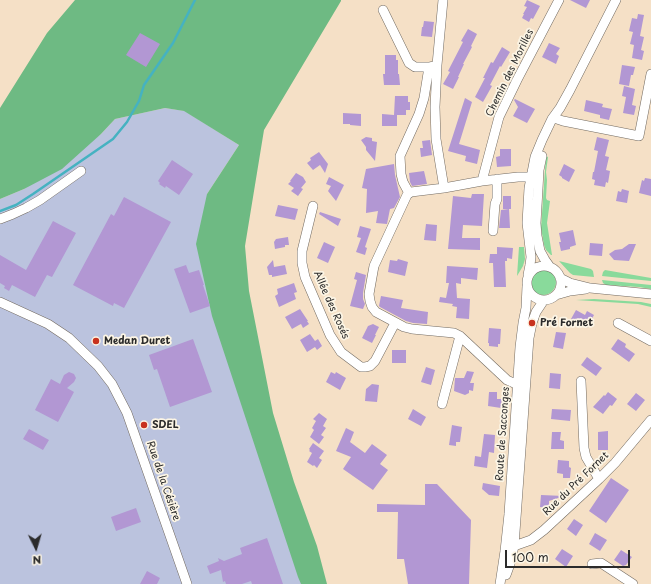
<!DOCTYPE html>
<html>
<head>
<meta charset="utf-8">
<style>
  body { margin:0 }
  #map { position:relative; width:651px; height:584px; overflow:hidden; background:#f5e0c6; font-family:"Playpen Sans",sans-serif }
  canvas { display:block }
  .north { position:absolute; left:16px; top:528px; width:40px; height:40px; -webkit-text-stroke:3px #fcf5e5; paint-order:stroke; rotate:175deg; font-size:11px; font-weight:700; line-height:16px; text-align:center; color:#2b2b2b }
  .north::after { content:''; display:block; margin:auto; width:14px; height:18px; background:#2b2b2b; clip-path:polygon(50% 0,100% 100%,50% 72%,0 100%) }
  .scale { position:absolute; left:505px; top:550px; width:125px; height:18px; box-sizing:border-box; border:2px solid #2b2b2b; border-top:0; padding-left:5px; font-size:12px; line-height:14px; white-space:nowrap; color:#2b2b2b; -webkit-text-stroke:3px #fcf5e5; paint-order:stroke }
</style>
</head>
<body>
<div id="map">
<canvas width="651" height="584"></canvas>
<div class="north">N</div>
<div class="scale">100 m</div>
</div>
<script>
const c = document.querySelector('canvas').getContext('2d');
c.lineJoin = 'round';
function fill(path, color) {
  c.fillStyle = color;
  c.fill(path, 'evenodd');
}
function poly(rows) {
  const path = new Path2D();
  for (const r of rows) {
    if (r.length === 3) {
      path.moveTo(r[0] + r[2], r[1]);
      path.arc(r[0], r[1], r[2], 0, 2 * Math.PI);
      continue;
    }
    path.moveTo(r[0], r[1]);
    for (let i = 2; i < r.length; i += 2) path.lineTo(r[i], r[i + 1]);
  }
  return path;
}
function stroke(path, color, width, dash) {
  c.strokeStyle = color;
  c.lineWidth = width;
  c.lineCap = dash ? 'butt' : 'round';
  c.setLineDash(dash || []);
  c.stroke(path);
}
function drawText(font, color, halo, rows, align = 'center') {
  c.font = font + ' "Playpen Sans",sans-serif';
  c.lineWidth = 3.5;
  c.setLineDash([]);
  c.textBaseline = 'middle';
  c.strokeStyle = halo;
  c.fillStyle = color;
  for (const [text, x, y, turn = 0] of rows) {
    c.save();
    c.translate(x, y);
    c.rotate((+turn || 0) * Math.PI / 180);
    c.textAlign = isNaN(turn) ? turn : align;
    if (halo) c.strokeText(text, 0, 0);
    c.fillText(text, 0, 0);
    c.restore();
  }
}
fill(poly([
  [165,108,185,111,239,145,207,194,317,584,0,584,0,199,24,189,101,134,115,119]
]), '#bbc3de');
fill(poly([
  [546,156,548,157,546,172,547,180,546,198,547,200,550,201,547,223,552,255,551,255,546,250,544,245,541,228],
  [519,247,524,247,525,259,523,266,517,276],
  [559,261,591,269,593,271,594,277,573,275,570,273],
  [543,282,13],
  [605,270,651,278,651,281,602,276,603,272],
  [602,280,651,285,651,289,639,287,606,285,603,283],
  [594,299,641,302,651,304,651,307,638,304,576,300]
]), '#89da9b');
fill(poly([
  [75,0,341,0,341,1,264,130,245,246,249,291,273,413,294,482,317,546,327,584,301,584,298,577,212,316,196,244,207,194,239,145,184,111,165,108,115,119,101,134,62,169,24,189,0,199,0,108,47,33]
]), '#6eba83');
stroke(poly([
  [0,211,16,205,33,194,113,139,127,122,139,101,144,85,173,43,195,0]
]), '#45b2c1', 2.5);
fill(poly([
  [527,0,540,6,533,19,531,18,529,22,522,18,524,14,523,14,527,7,524,6],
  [570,0,590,0,586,8],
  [638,14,644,15,640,36,644,37,641,50,644,51,642,60,632,58,634,45,630,44,633,32,629,31,632,18,637,19],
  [424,21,434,22,432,37,421,36,422,27,423,27],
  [468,29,477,34,471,46,472,47,463,64,464,64,458,77,459,77,453,89,443,84,450,72,448,71,463,42,461,41],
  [140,33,160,44,146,67,126,55],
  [549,43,560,48,556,54,559,56,556,64,542,57],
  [502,47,510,52,501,67,500,66,490,85,492,86,483,102,475,97,485,78,483,78,491,62,493,63],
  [385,55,396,55,396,60,398,60,398,74,399,74,400,85,384,85,383,74,385,74],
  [622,65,635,67,633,75,631,75,629,86,619,84],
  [624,86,635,89,632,105,636,106,634,115,623,113,626,97,622,96],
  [395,96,408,96,408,102,410,102,410,110,406,110,406,115,397,115,397,126,382,126,382,114,394,115],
  [465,98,472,102,459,144,480,150,477,164,465,161,466,156,448,151],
  [515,99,535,109,527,123,513,116,518,107,514,100],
  [586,100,603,104,602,107,612,109,609,120,600,118,600,115,584,111],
  [343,113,361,114,361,126,350,125,350,124,343,124],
  [366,137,372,138,372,141,377,142,375,161,366,150,366,147,361,140],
  [597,137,609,140,605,156,609,157,606,170,610,171,608,183,606,182,605,187,594,185,595,180,592,179,593,172,594,172,598,151,594,150],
  [430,140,432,155,421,157,420,148,423,148,422,141],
  [500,149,511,149,511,166,497,167,496,157,500,156],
  [319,152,328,164,325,173,320,165,313,170,307,163,311,160,310,158],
  [172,160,193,174,179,195,166,186,165,188,159,184,160,183,158,181],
  [394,164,395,175,400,197,394,208,390,209,387,224,376,223,378,211,366,213,367,189,362,188,366,169],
  [564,164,575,170,569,182,562,178,562,177,559,175],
  [424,171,427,184,412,186,410,182,409,173],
  [296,173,303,177,306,182,301,188,303,189,298,196,291,191,294,188,288,184,291,181,290,181],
  [329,177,344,185,336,201,328,191,331,186,326,184],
  [645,178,651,179,651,196,639,193,642,180,644,181],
  [622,189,629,191,627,203,616,201,618,191,621,192],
  [472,194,484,194,482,226,463,225,462,238,480,238,480,250,448,249,453,196,471,198],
  [503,196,511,196,511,209,503,209],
  [124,197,171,222,124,308,114,303,113,306,73,285,111,214,114,216],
  [278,205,298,209,295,220,275,216],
  [509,209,510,228,499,228,501,210],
  [320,212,341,219,338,226,319,214],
  [53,221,76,233,52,277,47,275,35,297,12,285,9,291,4,288,5,286,0,283,0,255,26,270],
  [426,224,437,225,436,241,424,240],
  [360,226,371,229,365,247,367,248,365,255,356,252,361,238,357,237],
  [573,230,576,245,570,247,570,249,561,251,559,242,561,242,559,233],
  [288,237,289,245,285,245,285,247,275,249,274,242,276,239],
  [324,242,335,247,328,263,317,258],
  [590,243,603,244,602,256,589,255],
  [629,244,636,244,629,261,614,260,609,254,615,250,622,249],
  [497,247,513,248,512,259,507,258,507,261,505,261,506,287,494,287,493,263,489,263,490,254,497,254],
  [398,259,408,262,405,276,388,272,390,260,397,261],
  [273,260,274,267,285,265,287,274,272,277,272,275,269,275,267,267],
  [186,265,189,273,199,270,204,285,203,285,210,306,190,313,174,269],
  [447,266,478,268,477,280,461,278,461,284,456,283,457,298,470,299,469,319,456,318,457,307,452,306,453,304,439,302,440,297,446,298,449,283,446,283],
  [356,272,366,275,363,293,363,299,365,304,363,309,350,306,357,280,354,279],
  [294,283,297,292,294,293,296,299,279,307,275,296,278,294,277,289],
  [381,296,403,300,401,308,428,312,427,324,413,323,406,321,380,307,379,306],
  [300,309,308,321,307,321,309,324,303,328,301,324,299,325,292,329,285,317],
  [576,310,585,315,587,311,594,315,587,328,571,319],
  [373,324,379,327,375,335,376,335,372,343,362,338,368,326],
  [489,328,501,329,500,344,498,344,498,347,489,346,489,343,488,343],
  [556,332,566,333,563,349,553,347],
  [310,334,315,341,318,339,322,346,317,350,315,347,307,352,300,340],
  [193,339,212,392,170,407,157,369,154,370,149,355],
  [618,339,626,344,625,347,635,354,629,362,611,349],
  [392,350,406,350,406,363,392,363],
  [587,357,602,368,596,376,581,365],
  [426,367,435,370,431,385,421,382],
  [467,371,474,372,470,383,474,383,473,391,469,390,469,393,465,395,454,391,455,378,464,378],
  [69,372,74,374,76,378,74,382,67,388,74,392,58,422,35,410,51,379,60,384,64,375],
  [331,372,335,374,336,372,346,378,340,390,326,382],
  [550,373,561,374,560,389,549,388],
  [372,384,379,385,377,402,365,401,366,389],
  [489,392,497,392,497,399,502,399,501,408,488,406],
  [608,392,617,399,612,406,610,405,603,414,593,407,604,395,605,396],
  [636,393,645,400,636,411,627,404],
  [413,409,426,417,421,426,408,419],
  [552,409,571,410,570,421,551,419],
  [319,413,327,419,323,426,326,428,321,435,324,437,319,444,310,437,314,430,312,428,316,421,313,419],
  [452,425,462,427,460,442,456,442,456,446,449,445],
  [346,428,354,432,350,442,365,453,372,444,387,455,380,464,388,470,373,490,343,469,351,457,336,451],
  [29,429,49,440,43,450,23,439],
  [608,431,608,450,598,450,598,432],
  [552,432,561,432,560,440,564,441,564,449,551,449],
  [484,434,495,435,494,453,489,452,487,468,474,466,475,456,481,457],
  [313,443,324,451,319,458,322,460,317,468,314,465,313,466,307,462,312,453,309,451,310,450,309,449],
  [558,460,569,461,569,467,571,468,570,478,563,478,563,474,557,473],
  [611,478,629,490,606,523,589,511],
  [483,483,500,486,499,496,489,495,482,489],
  [425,484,437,484,471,520,469,584,408,584,404,559,397,559,398,512,377,512,377,504,425,505],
  [541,495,564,496,549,501,549,508,540,507],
  [136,508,141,522,116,531,111,517],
  [574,519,583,525,576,536,567,529],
  [595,533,607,540,600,551,589,544],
  [267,538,283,584,252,584,251,581,242,584,226,584,225,581,223,582,221,570,210,574,207,566,219,561,218,558,224,561,242,554,240,548],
  [562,549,573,556,566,567,555,559],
  [621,550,632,557,626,565,623,566,614,560],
  [147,571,160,578,157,584,140,584]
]), '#b297d3');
const minor = poly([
  [443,0,437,65,435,107,436,139,444,188],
  [383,10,409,63,415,67,429,67],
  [557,119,563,121,639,136,651,74],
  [542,156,539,170,538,189,536,223,537,236,540,251,545,260,550,267],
  [482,181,499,117,517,80,559,0],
  [409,193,403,182,401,174,400,156,419,114,424,98,429,67,437,65],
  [313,206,302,251,302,263,305,277,330,335,341,352,361,367,365,367,370,366,375,361,395,323],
  [0,219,13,214,26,208,40,200,81,171],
  [493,231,495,204,497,199,497,179],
  [544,283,17],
  [528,275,530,265,531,257,527,223,529,188,535,157,542,140,552,119,560,108,570,90,616,0],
  [560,278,570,283,590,288,651,294],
  [556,295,570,291,586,289],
  [0,302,48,324,69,338,98,366,112,384,127,413,187,584],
  [618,323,651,341],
  [581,381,584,448,586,457,599,479],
  [518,385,507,380,460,336,454,333,412,329,404,327,376,312,372,307,370,301,369,294,374,266,407,195,411,192,444,188,482,181,518,177,531,177],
  [442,404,460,336],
  [510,548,514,546,531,540,544,530,599,479,615,463,651,420],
  [592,564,601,563,633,584],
  [506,575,510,564,514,546,529,338,532,323,536,312,544,300],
  [500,584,505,551,509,514,520,347,523,323,526,308,527,286]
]);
stroke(minor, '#726a61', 10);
stroke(minor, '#fff', 9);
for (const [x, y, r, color] of [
  [532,323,4,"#c8321e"],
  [96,341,4,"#c8321e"],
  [144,425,4,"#c8321e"]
]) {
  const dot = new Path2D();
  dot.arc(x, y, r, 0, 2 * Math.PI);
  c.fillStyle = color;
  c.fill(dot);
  stroke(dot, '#fcf5e5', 1.5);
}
drawText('10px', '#2b2b2b', '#fcf5e5', [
  ["Chemin des Morilles",510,73,-64],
  ["Allée des Rosés",331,305,66],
  ["Route de Sacconges",503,434,-86],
  ["Rue de la Césière",163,481,71],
  ["Rue du Pré Fornet",576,484,-44]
]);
drawText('bold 10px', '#2b2b2b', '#fcf5e5', [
  ["Pré Fornet",540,323],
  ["Medan Duret",104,341],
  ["SDEL",152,425]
], 'left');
</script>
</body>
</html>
